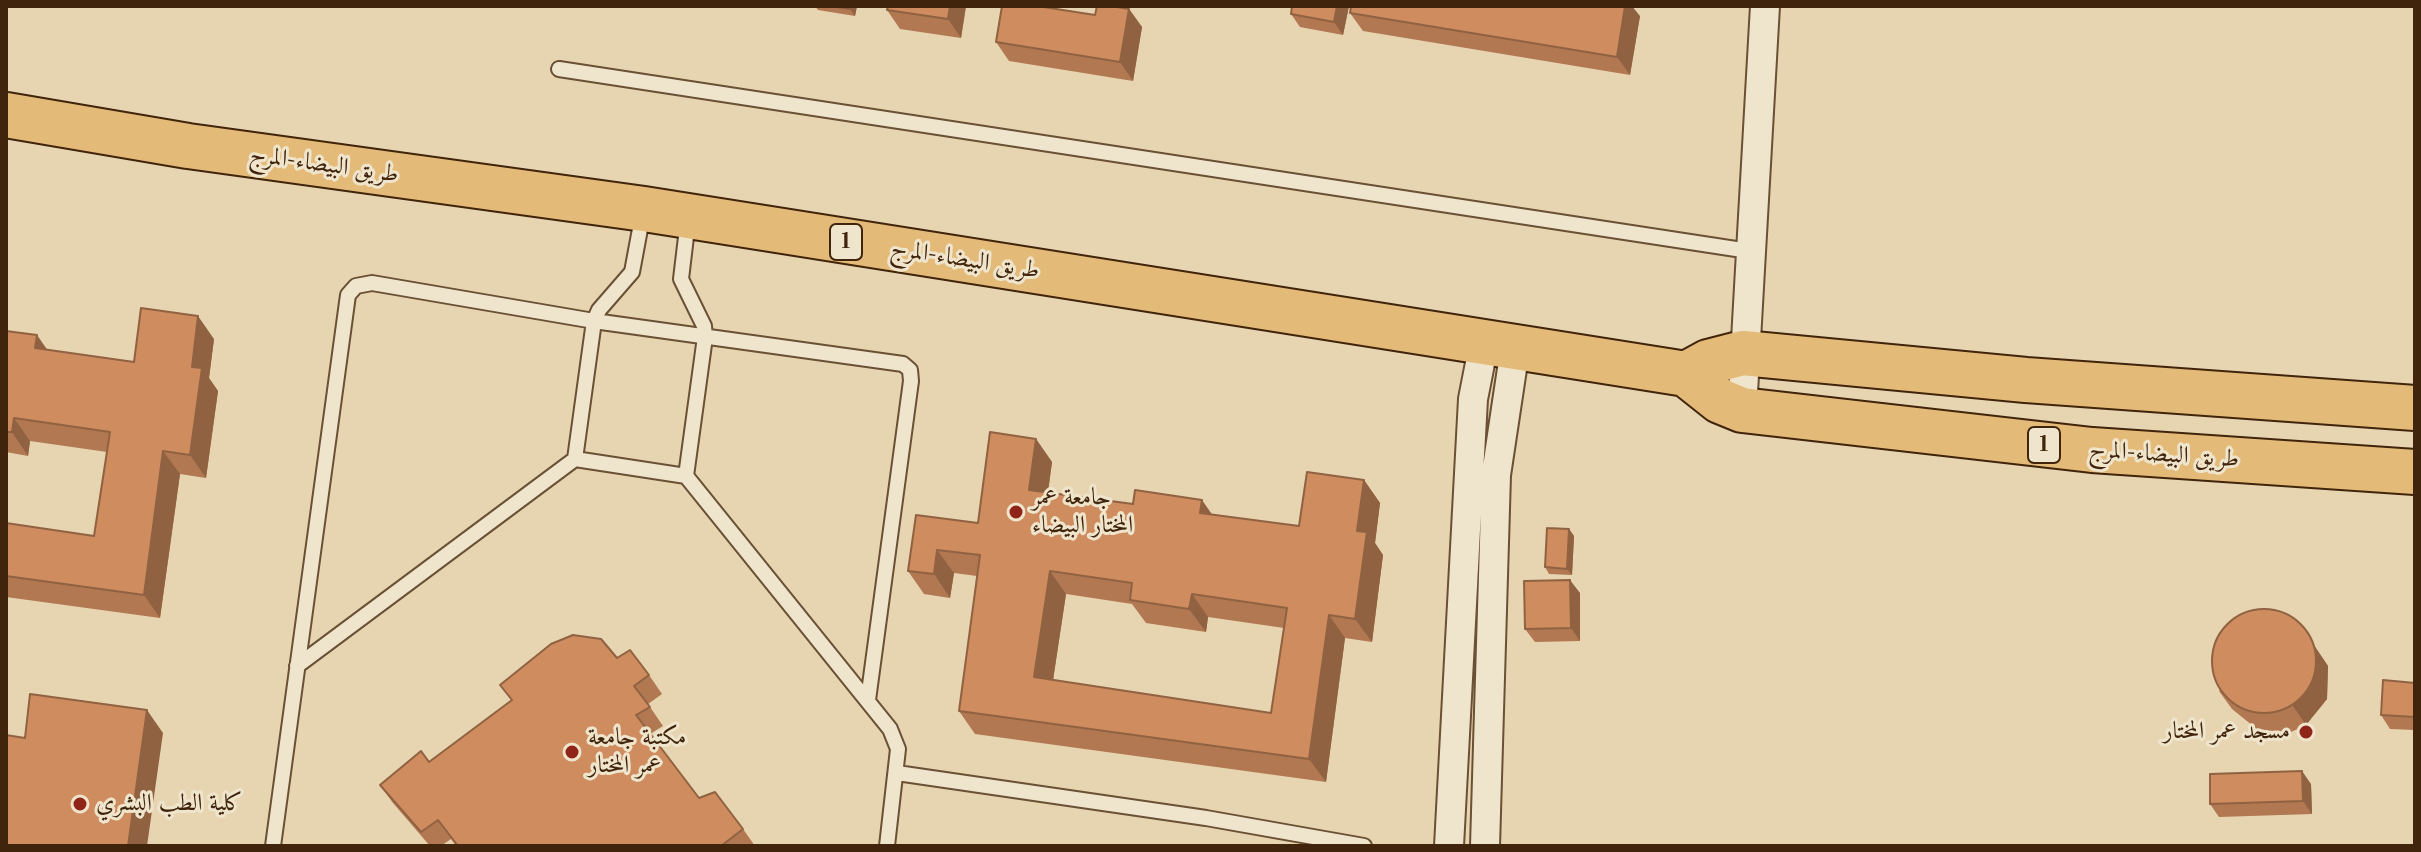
<!DOCTYPE html>
<html>
<head>
<meta charset="utf-8">
<style>
  body { margin:0 }
  #map { position:relative; width:2421px; height:852px; overflow:hidden; background:#e7d5b1; font-family:"Old Standard TT",serif }
  canvas { display:block }
  .frame { position:absolute; inset:0; border:8px solid #40240b; pointer-events:none }
</style>
</head>
<body>
<div id="map">
<canvas width="2421" height="852"></canvas>
<div class="frame"></div>
</div>
<script>
const c = document.querySelector('canvas').getContext('2d');
c.lineJoin = 'round';
function poly(rows) {
  const path = new Path2D();
  for (const r of rows) {
    if (r.length === 3) {
      path.moveTo(r[0] + r[2], r[1]);
      path.arc(r[0], r[1], r[2], 0, 2 * Math.PI);
      continue;
    }
    path.moveTo(r[0], r[1]);
    for (let i = 2; i < r.length; i += 2) path.lineTo(r[i], r[i + 1]);
  }
  return path;
}
function stroke(path, color, width, dash) {
  c.strokeStyle = color;
  c.lineWidth = width;
  c.lineCap = dash ? 'butt' : 'round';
  c.setLineDash(dash || []);
  c.stroke(path);
}
function fill(path, color) {
  c.fillStyle = color;
  c.fill(path, 'evenodd');
}
function drawText(font, color, halo, rows, align = 'center') {
  c.font = font + ' "Old Standard TT",Amiri,serif';
  c.lineWidth = 6;
  c.setLineDash([]);
  c.textBaseline = 'middle';
  c.strokeStyle = halo;
  c.fillStyle = color;
  for (const [text, x, y, turn = 0] of rows) {
    c.save();
    c.translate(x, y);
    c.rotate((+turn || 0) * Math.PI / 180);
    c.textAlign = isNaN(turn) ? turn : align;
    if (halo) c.strokeText(text, 0, 0);
    c.fillText(text, 0, 0);
    c.restore();
  }
}
const service = poly([
  [559,69,1749,251],
  [575,459,594,321,599,310,632,272,643,213],
  [686,476,705,337,704,326,681,279,688,220],
  [297,666,575,459,686,476,890,729,898,749,887,846],
  [897,773,1206,818,1364,846],
  [273,846,348,295,356,286,372,283,594,321,903,364,910,370,911,381,868,700]
]);
const minor = poly([
  [1742,410,1765,6],
  [1449,846,1473,399,1484,343],
  [1485,846,1496,475,1515,349]
]);
const trunk = poly([
  [6,115,188,146,644,209,1686,374,1720,401,1742,410,2092,450,2415,472],
  [1686,374,1708,362,1743,353,2026,380,2415,408]
]);
stroke(service, '#6a5034', 18);
stroke(minor, '#6a5034', 32);
stroke(trunk, '#40240b', 48);
stroke(service, '#efe4cc', 14);
stroke(minor, '#efe4cc', 28);
stroke(trunk, '#e4ba78', 44);
fill(poly([
  [815,6,857,6,855,16,818,10],
  [888,6,966,6,961,38,900,29,887,10],
  [1349,6,1343,35,1300,27,1291,14],
  [1129,9,1142,27,1133,81,1009,61,996,42,1095,15],
  [1350,13,1640,16,1630,75,1363,31],
  [6,331,47,350,134,362,214,339,209,378,218,391,206,478,180,474,160,618,6,597,6,523,94,536,107,452,30,441,28,456,6,452],
  [1036,439,1052,462,1048,493,1299,526,1364,480,1380,503,1375,543,1383,555,1372,642,1345,638,1326,782,975,734,959,711,977,576,954,573,950,598,924,594,908,571,978,523],
  [1066,594,1132,604,1146,623,1206,632,1208,617,1284,628,1271,713,1053,680],
  [1569,529,1574,536,1572,575,1549,574,1545,567],
  [1580,593,1580,641,1535,642,1525,629],
  [2297,620,2328,666,2327,699,2306,725,2291,732,2258,730,2232,709,2219,691],
  [617,658,649,675,662,694,648,704,663,726,650,734,699,798,743,829,755,846,456,846,451,839,441,846,430,846,393,803,380,785,429,762,512,701,500,685],
  [2415,683,2415,730,2390,729,2381,715],
  [2311,784,2312,814,2219,817,2210,804]
]), '#b17852');
fill(poly([
  [851,6,857,6,855,16,850,9],
  [950,6,966,6,961,38,948,19],
  [1337,6,1349,6,1343,35,1334,22],
  [1625,6,1632,6,1640,16,1630,75,1617,57],
  [1129,9,1142,27,1133,81,1120,62],
  [198,316,214,339,209,378,218,391,206,478,190,455,192,367],
  [37,335,53,358,35,348],
  [14,418,30,441,28,456,12,432],
  [1036,439,1052,462,1045,513,1029,490],
  [163,451,180,474,160,618,144,595],
  [1364,480,1380,503,1375,543,1383,555,1372,642,1355,619,1357,531],
  [1202,500,1218,523,1200,513],
  [1569,529,1574,536,1572,575,1567,569],
  [937,550,954,573,950,598,934,574],
  [1050,571,1066,594,1050,700,1034,677],
  [1570,580,1580,593,1580,641,1571,628],
  [1192,594,1208,617,1206,632,1189,609],
  [1329,615,1345,638,1326,782,1309,759],
  [2297,620,2328,666,2327,699,2306,725,2293,706],
  [147,710,163,733,147,846,128,846],
  [2302,771,2311,784,2312,814,2303,801]
]), '#906242');
const building = poly([
  [830,6,851,6,850,9,830,6],
  [888,6,950,6,948,19,887,10,888,6],
  [1002,6,1037,6,1095,15,1097,6,1111,6,1129,9,1120,62,996,42,1002,6],
  [1292,6,1337,6,1334,22,1291,14,1292,6],
  [1351,6,1625,6,1617,57,1350,13,1351,6],
  [141,308,198,316,192,367,202,368,190,455,163,451,144,595,6,576,6,523,94,536,110,432,14,418,12,432,6,432,6,331,37,335,35,348,134,362,141,308],
  [990,432,1036,439,1029,490,1133,504,1135,490,1202,500,1200,513,1299,526,1307,472,1364,480,1357,531,1367,532,1355,619,1329,615,1309,759,959,711,980,555,937,550,934,574,908,571,916,515,978,523,990,432],
  [1050,571,1132,583,1130,600,1189,609,1192,594,1287,608,1271,713,1034,677,1050,571],
  [1547,528,1569,529,1567,569,1545,567,1547,528],
  [1570,580,1571,628,1525,629,1524,581,1570,580],
  [2264,661,52],
  [573,635,601,639,617,658,630,650,649,675,634,686,650,707,636,715,699,798,715,792,743,829,721,846,458,846,438,820,421,832,380,785,421,751,429,762,512,700,500,685,551,644,573,635],
  [2383,680,2415,683,2415,717,2381,715,2383,680],
  [30,694,147,710,128,846,6,846,6,735,25,738,30,694],
  [2302,771,2303,801,2210,804,2210,774,2302,771]
]);
fill(building, '#ce8c5f');
stroke(building, '#906242', 2);
for (const [x, y, r, color] of [
  [1016,512,8,"#8f2418"],
  [2306,732,8,"#8f2418"],
  [572,752,8,"#8f2418"],
  [80,804,8,"#8f2418"]
]) {
  const dot = new Path2D();
  dot.arc(x, y, r, 0, 2 * Math.PI);
  c.fillStyle = color;
  c.fill(dot);
  stroke(dot, '#efe4cc', 3);
}
for (const [x, y, w] of [
  [846,242,32],
  [2044,445,32]
]) {
  const box = new Path2D();
  box.roundRect(x - w / 2, y - 18, w, 36, 6);
  c.fillStyle = '#efe4cc';
  c.fill(box);
  stroke(box, '#40240b', 2);
}
drawText('bold 22px', '#40240b', null, [
  ["1",846,242],
  ["1",2044,445]
]);
drawText('24px', '#40240b', '#efe4cc', [
  ["طريق البيضاء-المرج",324,165,8],
  ["طريق البيضاء-المرج",965,260,9],
  ["طريق البيضاء-المرج",2164,455,4]
]);
drawText('24px', '#40240b', '#efe4cc', [
  ["جامعة عمر",1032,498],
  ["المختار البيضاء",1032,526],
  ["مسجد عمر المختار",2290,732,"right"],
  ["مكتبة جامعة",588,738],
  ["عمر المختار",588,766],
  ["كلية الطب البشري",96,804]
], 'left');
</script>
</body>
</html>
